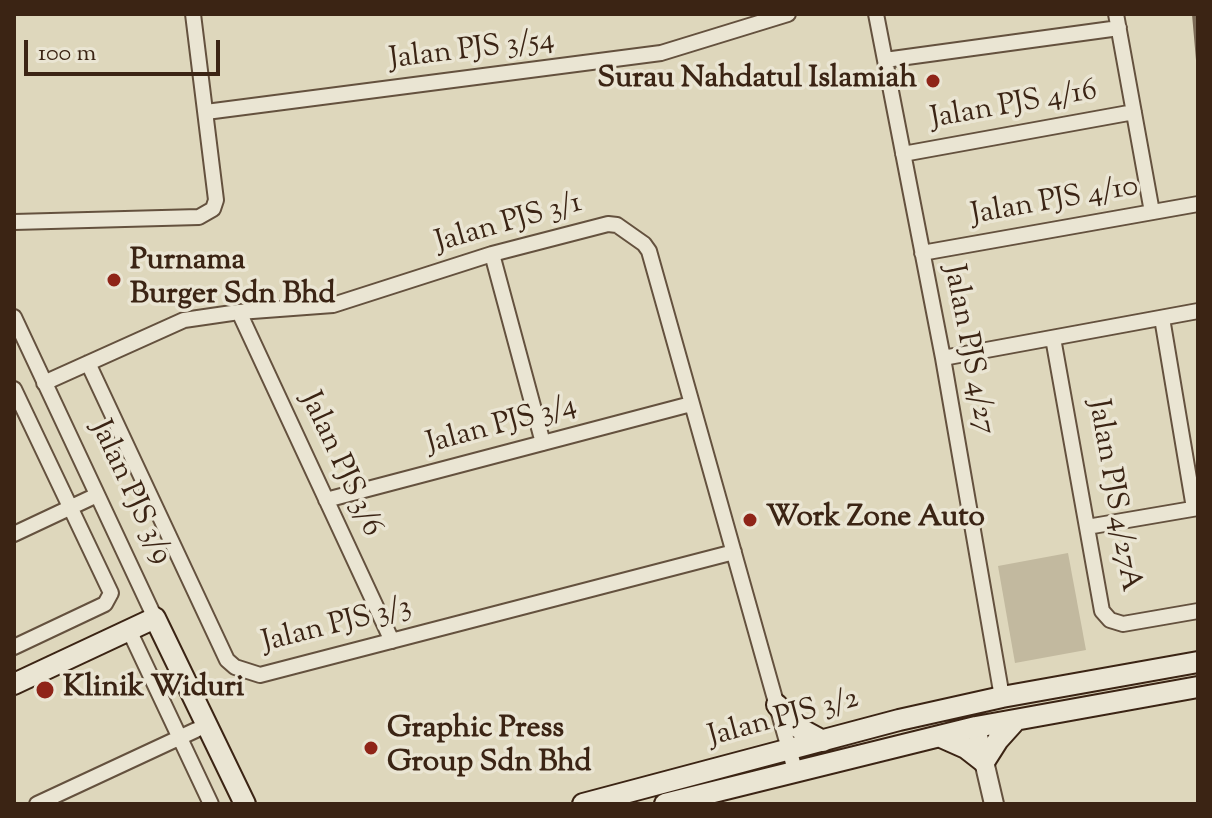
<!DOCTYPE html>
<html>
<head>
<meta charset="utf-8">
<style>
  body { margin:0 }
  #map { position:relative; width:1212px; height:818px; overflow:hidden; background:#ded7bc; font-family:"Sorts Mill Goudy",serif }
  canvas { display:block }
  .frame { position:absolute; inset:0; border:16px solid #3b2414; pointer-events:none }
  .scale { position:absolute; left:24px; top:40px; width:196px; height:36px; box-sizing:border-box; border:4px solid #3b2414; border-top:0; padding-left:10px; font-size:24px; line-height:28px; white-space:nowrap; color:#3b2414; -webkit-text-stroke:6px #eae5d3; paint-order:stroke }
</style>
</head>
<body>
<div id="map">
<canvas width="1212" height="818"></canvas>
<div class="frame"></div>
<div class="scale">100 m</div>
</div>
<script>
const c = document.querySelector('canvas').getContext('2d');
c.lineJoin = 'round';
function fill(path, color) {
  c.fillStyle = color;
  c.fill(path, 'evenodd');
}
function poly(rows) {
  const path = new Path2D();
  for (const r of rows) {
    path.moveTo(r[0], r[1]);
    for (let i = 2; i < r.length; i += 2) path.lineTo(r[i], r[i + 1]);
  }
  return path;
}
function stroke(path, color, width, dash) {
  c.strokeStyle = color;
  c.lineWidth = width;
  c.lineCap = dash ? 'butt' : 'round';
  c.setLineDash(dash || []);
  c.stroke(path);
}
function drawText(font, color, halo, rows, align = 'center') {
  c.font = font + ' "Sorts Mill Goudy",serif';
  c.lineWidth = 7;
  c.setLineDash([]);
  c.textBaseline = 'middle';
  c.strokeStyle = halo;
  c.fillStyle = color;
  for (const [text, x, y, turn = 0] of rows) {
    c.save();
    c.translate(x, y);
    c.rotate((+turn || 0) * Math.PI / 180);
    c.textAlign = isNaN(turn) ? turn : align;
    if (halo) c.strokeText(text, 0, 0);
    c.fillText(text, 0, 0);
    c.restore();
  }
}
fill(poly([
  [1068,553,1086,650,1015,663,998,566]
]), '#c2b99f');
stroke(poly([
  [1194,14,1198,60]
]), '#7c6b57', 4);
const minor = poly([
  [876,14,943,358,1002,697],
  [1116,14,1152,212],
  [885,60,1119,28],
  [206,112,661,53,788,14],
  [903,154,1134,112],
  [14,222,199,217,213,209,216,200,193,14],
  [922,253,1198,204],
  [492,254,543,443],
  [239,312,392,641],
  [14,317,155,618],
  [1162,318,1194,508],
  [1053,338,1102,611,1110,620,1123,624,1198,611],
  [943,358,1198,311],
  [88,363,227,660,235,667,260,675,734,552],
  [44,383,184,320,239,312,333,305,492,254,608,224,617,225,644,244,649,251,795,770],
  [14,389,111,593,105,604,14,647],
  [326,500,691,404],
  [1087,527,1198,508],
  [14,534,97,495],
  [129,630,211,804],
  [37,804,196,730]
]);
const tertiary = poly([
  [976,727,994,804]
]);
const secondary = poly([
  [14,684,155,618,245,804],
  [777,705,797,727,823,741],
  [939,736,966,748,984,762,998,740,1016,720],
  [583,804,899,720,1002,697,1198,662],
  [665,804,976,727,1198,687]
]);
stroke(minor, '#64513e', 18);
stroke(tertiary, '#64513e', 22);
stroke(secondary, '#3b2414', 24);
stroke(minor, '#eae5d3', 14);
stroke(tertiary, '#eae5d3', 18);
stroke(secondary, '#eae5d3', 20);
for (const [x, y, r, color] of [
  [933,81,8,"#8f2418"],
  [114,280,8,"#8f2418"],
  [750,520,8,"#8f2418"],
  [45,690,10,"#8f2418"],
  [371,748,8,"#8f2418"]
]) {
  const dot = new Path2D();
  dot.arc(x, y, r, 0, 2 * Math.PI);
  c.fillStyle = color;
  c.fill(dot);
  stroke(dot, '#eae5d3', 3);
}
drawText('30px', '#3b2414', '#eae5d3', [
  ["Jalan PJS 3/54",472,52,-7],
  ["Jalan PJS 4/16",1014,107,-10],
  ["Jalan PJS 4/10",1055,203,-10],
  ["Jalan PJS 3/1",509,225,-16],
  ["Jalan PJS 4/27",967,350,79],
  ["Jalan PJS 3/4",502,427,-15],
  ["Jalan PJS 3/6",339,465,65],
  ["Jalan PJS 3/9",129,493,65],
  ["Jalan PJS 4/27A",1112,496,80],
  ["Jalan PJS 3/3",337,627,-14],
  ["Jalan PJS 3/2",784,720,-15]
]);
drawText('bold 30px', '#3b2414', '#eae5d3', [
  ["Surau Nahdatul Islamiah",917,81,"right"],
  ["Purnama",130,263],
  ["Burger Sdn Bhd",130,297],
  ["Work Zone Auto",766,520],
  ["Klinik Widuri",63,690],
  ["Graphic Press",387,731],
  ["Group Sdn Bhd",387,765]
], 'left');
</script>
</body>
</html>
